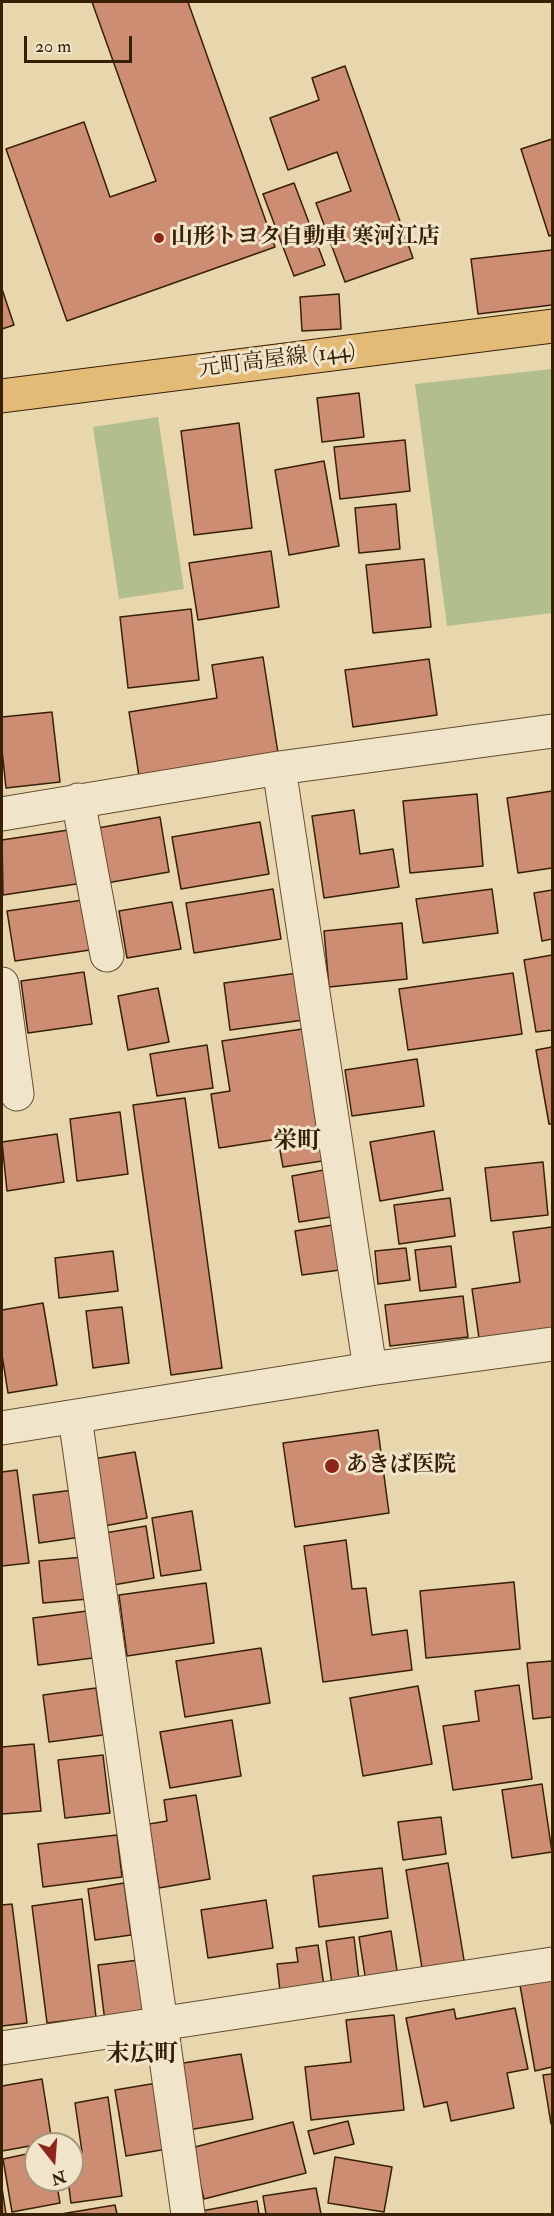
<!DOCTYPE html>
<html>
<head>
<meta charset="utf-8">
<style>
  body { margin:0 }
  #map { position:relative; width:554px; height:2216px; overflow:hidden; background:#e8d6ad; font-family:"IM FELL Double Pica",serif }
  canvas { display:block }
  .frame { position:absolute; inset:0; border:3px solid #372006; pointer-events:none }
  .north { position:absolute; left:24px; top:2132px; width:60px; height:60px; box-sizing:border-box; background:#f0e4ca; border:2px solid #a6967c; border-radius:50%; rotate:163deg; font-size:16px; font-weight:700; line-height:24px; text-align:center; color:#372006 }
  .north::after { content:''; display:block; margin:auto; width:21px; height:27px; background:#8f2418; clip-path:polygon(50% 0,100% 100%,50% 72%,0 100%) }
  .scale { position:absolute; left:24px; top:36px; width:108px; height:27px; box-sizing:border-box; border:3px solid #372006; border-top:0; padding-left:8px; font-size:18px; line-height:21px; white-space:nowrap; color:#372006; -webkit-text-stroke:4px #f0e4ca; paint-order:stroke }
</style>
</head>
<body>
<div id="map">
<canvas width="554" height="2216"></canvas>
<div class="frame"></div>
<div class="north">N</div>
<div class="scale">20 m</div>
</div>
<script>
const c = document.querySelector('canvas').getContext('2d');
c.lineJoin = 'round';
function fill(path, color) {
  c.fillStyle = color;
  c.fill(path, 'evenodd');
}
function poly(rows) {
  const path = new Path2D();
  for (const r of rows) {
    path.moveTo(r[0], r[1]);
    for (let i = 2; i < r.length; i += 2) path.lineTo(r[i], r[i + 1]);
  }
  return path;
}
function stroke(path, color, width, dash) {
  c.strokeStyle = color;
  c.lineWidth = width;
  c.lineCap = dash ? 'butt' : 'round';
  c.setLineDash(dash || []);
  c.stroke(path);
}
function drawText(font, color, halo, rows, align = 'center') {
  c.font = font + ' "IM FELL Double Pica","Noto Serif JP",serif';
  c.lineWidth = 6;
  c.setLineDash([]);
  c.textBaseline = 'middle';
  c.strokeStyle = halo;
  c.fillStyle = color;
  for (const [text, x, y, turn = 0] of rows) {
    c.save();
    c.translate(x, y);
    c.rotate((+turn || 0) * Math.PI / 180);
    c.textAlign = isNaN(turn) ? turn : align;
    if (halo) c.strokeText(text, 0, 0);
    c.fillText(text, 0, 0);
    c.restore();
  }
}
fill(poly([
  [552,369,552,613,447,626,415,384],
  [158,417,184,589,119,599,93,427]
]), '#b2bf8d');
const building = poly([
  [92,2,188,2,275,247,67,321,6,149,84,122,110,197,156,181,92,2],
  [345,66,413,258,345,282,316,203,351,191,337,152,288,170,270,118,319,100,312,78,345,66],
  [552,139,552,235,549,236,521,149,552,139],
  [294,183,325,265,294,276,263,194,294,183],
  [552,250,552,305,478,314,471,259,552,250],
  [2,289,14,325,2,329,2,289],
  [339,294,341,329,302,331,300,297,339,294],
  [359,393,364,437,322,442,317,398,359,393],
  [239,423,252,528,194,535,181,431,239,423],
  [405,440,410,491,340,499,334,447,405,440],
  [324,461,339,546,289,555,275,470,324,461],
  [396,504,400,549,359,553,355,508,396,504],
  [271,551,279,607,198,620,189,563,271,551],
  [424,559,431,627,373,633,366,565,424,559],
  [191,609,199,680,128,688,120,617,191,609],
  [263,657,278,753,139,776,129,712,217,698,212,665,263,657],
  [429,659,437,715,353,727,345,670,429,659],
  [52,712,60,782,6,788,2,750,2,717,52,712],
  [552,791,552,868,518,873,507,798,552,791],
  [477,794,483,866,410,873,403,801,477,794],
  [354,810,360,854,393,849,399,887,324,898,312,816,354,810],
  [160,817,169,872,101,884,92,829,160,817],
  [260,822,269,874,181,889,172,837,260,822],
  [75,829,83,883,3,895,2,840,75,829],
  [273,889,281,939,194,953,186,903,273,889],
  [492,889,498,933,423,943,416,899,492,889],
  [552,890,552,939,542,941,534,893,552,890],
  [83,900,90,950,15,961,7,911,83,900],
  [172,902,181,949,127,958,119,911,172,902],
  [402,923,407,979,329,987,324,931,402,923],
  [552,955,552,1030,536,1032,524,960,552,955],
  [84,972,92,1024,28,1033,21,981,84,972],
  [298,973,304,1020,230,1030,224,983,298,973],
  [513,973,522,1034,408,1050,399,989,513,973],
  [158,988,169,1042,128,1050,118,996,158,988],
  [309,1028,309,1074,322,1161,283,1167,278,1139,219,1148,211,1094,230,1091,222,1041,309,1028],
  [207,1045,213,1088,157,1096,150,1054,207,1045],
  [552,1047,552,1124,549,1124,536,1050,552,1047],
  [417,1059,424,1106,352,1116,345,1070,417,1059],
  [185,1098,222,1368,171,1375,133,1105,185,1098],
  [120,1112,128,1174,77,1181,70,1119,120,1112],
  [434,1131,443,1190,380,1201,370,1142,434,1131],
  [57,1134,64,1182,7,1191,2,1142,57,1134],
  [543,1162,548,1215,491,1221,485,1168,543,1162],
  [324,1170,331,1217,299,1222,292,1176,324,1170],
  [450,1198,455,1236,399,1244,394,1205,450,1198],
  [333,1225,340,1270,302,1275,295,1231,333,1225],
  [552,1227,552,1329,479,1338,472,1289,520,1282,513,1232,552,1227],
  [451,1246,456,1287,420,1291,415,1250,451,1246],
  [406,1248,410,1280,378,1284,375,1251,406,1248],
  [113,1251,118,1291,59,1298,55,1258,113,1251],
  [463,1296,468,1337,390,1346,385,1305,463,1296],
  [43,1303,57,1385,8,1393,2,1355,2,1310,43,1303],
  [122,1307,129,1363,93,1368,86,1311,122,1307],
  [378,1430,389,1513,295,1527,283,1443,378,1430],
  [135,1452,147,1518,104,1526,93,1459,135,1452],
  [17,1470,29,1563,2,1566,2,1472,17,1470],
  [74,1490,81,1537,39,1543,33,1495,74,1490],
  [192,1511,201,1570,161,1576,152,1518,192,1511],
  [146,1526,154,1578,113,1585,105,1533,146,1526],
  [346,1540,352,1589,366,1588,372,1635,407,1630,412,1670,323,1682,304,1546,346,1540],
  [84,1557,88,1599,43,1603,39,1561,84,1557],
  [514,1582,520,1649,426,1658,420,1591,514,1582],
  [206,1583,214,1643,127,1656,119,1595,206,1583],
  [87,1611,93,1658,38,1665,33,1618,87,1611],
  [261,1648,270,1703,185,1717,176,1661,261,1648],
  [552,1661,552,1717,533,1719,527,1663,552,1661],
  [519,1685,532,1779,453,1790,443,1726,479,1721,475,1691,519,1685],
  [418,1686,432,1764,363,1776,350,1698,418,1686],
  [96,1688,103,1735,49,1742,43,1695,96,1688],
  [232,1720,241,1776,170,1788,160,1732,232,1720],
  [34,1744,41,1811,2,1814,2,1747,34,1744],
  [103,1755,110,1813,65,1818,58,1760,103,1755],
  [542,1784,552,1852,512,1858,502,1790,542,1784],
  [196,1795,210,1879,159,1888,149,1824,167,1821,164,1800,196,1795],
  [441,1817,446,1854,403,1860,398,1822,441,1817],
  [117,1835,122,1877,43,1887,38,1844,117,1835],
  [448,1863,465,1966,423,1974,406,1870,448,1863],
  [382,1868,388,1918,319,1927,313,1876,382,1868],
  [124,1883,131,1935,95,1940,88,1889,124,1883],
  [82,1899,96,2017,47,2023,32,1906,82,1899],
  [266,1900,273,1948,208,1958,201,1910,266,1900],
  [12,1904,27,2023,2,2026,2,1905,12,1904],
  [391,1931,398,1977,366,1982,359,1937,391,1931],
  [354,1937,359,1980,332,1984,326,1941,354,1937],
  [318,1945,324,1986,280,1991,277,1964,298,1962,296,1948,318,1945],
  [139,1960,146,2017,105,2022,98,1965,139,1960],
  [552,1980,552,2067,535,2071,520,1985,552,1980],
  [515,2008,528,2069,507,2073,514,2108,451,2121,447,2102,424,2107,406,2018,454,2009,456,2019,515,2008],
  [394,2015,404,2110,311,2120,305,2067,351,2062,346,2020,394,2015],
  [241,2054,253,2119,188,2130,177,2064,241,2054],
  [552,2074,552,2124,551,2124,543,2075,552,2074],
  [42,2079,52,2142,2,2151,2,2086,42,2079],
  [157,2083,167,2149,126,2156,115,2090,157,2083],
  [108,2097,122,2196,71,2203,68,2180,72,2180,72,2154,82,2152,75,2103,108,2097],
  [348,2121,354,2144,314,2154,308,2131,348,2121],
  [293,2122,306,2173,204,2199,191,2148,293,2122],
  [36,2152,36,2180,56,2180,60,2203,12,2212,3,2159,36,2152],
  [335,2157,392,2167,384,2212,328,2203,335,2157],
  [2,2188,6,2214,2,2214,2,2188],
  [316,2188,321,2214,266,2214,263,2196,316,2188],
  [257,2201,259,2214,202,2214,201,2211,257,2201],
  [115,2205,117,2214,61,2214,115,2205]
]);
fill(building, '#cd8d73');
stroke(building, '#372006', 1.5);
const minor = poly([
  [279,768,370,1369],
  [78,800,107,955],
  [2,814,279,768,552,731],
  [2,984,17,1094],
  [75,1417,188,2214],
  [2,1428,370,1369,552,1344],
  [2,2048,552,1964]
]);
const major = poly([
  [2,396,552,326]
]);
stroke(minor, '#634e30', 35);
stroke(major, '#372006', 35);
stroke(minor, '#f0e4ca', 33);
stroke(major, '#e4bb76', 33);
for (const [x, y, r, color] of [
  [159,238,6,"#8f2418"],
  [332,1466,8,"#8f2418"]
]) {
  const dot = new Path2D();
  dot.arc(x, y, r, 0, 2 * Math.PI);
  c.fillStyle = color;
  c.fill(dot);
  stroke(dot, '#f0e4ca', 2);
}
drawText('bold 22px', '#372006', '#f0e4ca', [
  ["山形トヨタ自動車 寒河江店",171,238],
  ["あきば医院",346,1466]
], 'left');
drawText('22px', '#372006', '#f0e4ca', [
  ["元町高屋線 (144)",277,361,-7]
]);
drawText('bold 24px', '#372006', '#f0e4ca', [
  ["栄町",297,1143],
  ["末広町",142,2056]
]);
</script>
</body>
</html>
